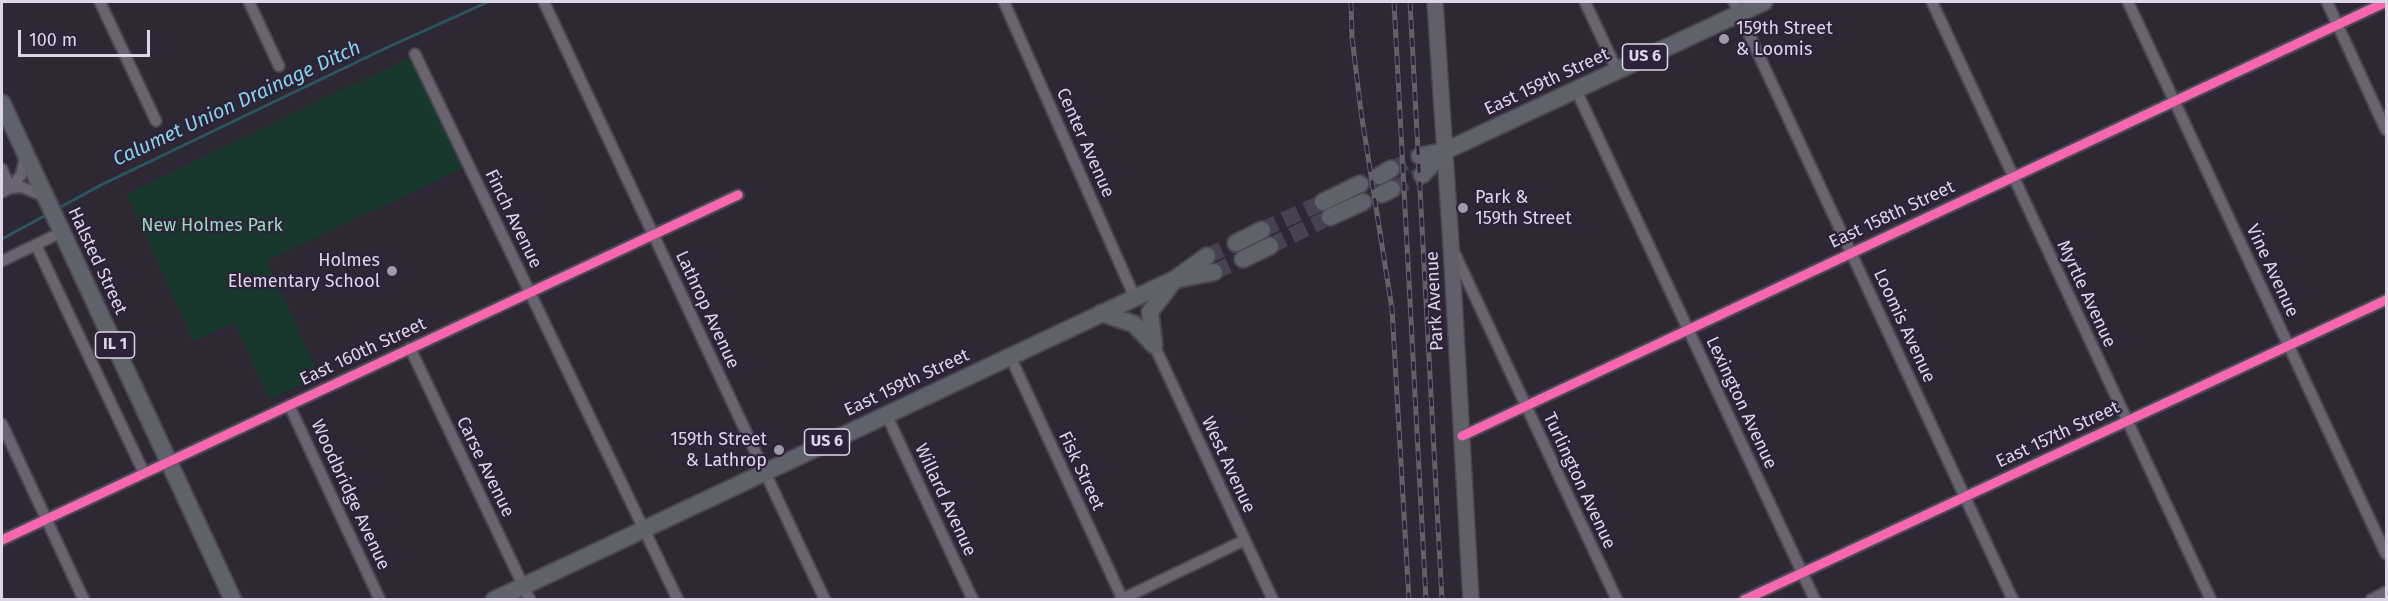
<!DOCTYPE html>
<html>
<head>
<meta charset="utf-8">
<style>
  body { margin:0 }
  #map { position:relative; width:2388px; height:601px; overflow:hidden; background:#2e2835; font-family:"Fira Sans",sans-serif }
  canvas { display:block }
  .frame { position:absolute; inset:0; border:3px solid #ddd6e6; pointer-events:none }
  .scale { position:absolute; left:18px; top:30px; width:132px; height:27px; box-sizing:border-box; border:3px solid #ddd6e6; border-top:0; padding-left:8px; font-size:18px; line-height:21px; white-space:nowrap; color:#ddd6e6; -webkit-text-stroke:4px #2e223b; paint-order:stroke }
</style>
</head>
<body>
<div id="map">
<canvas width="2388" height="601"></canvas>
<div class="frame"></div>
<div class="scale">100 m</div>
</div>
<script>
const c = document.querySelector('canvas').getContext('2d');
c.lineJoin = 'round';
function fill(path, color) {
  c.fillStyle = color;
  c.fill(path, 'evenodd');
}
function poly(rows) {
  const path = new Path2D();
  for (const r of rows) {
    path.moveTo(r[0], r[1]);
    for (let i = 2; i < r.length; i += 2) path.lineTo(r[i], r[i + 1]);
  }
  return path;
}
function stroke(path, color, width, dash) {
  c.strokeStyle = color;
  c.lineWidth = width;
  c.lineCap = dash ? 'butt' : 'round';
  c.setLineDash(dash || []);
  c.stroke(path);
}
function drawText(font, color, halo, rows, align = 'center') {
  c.font = font + ' "Fira Sans",sans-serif';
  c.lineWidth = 4.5;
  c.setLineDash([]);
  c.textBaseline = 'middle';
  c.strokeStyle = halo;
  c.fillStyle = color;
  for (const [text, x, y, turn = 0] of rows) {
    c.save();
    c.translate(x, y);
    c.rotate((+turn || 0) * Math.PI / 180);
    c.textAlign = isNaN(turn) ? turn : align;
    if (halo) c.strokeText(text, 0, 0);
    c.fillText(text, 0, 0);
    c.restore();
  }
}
fill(poly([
  [410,57,463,168,266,261,319,376,269,399,234,323,193,341,126,194]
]), '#19382d');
stroke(poly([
  [57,209,101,185,386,48,488,2],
  [2,239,46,215]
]), '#2b565f', 3);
stroke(poly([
  [1391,169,1420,156],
  [1392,189,1422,175],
  [1262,230,1323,202],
  [1270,246,1330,217],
  [1207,256,1236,243],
  [1214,272,1243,259]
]), '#484250', 16, [16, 8]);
const street = poly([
  [100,2,156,121],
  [249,2,279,66],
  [544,2,825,600],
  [1004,2,1135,298],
  [1585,2,1617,70],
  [1734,2,2013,600],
  [1932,2,2211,600],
  [2128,2,2386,554],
  [2327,2,2386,130],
  [415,54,678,600],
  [1576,90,1815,600],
  [2,169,10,188],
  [10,188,21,175,26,155],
  [2,192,10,188,22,187,45,197],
  [36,245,144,473],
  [1454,252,1617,600],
  [2,261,62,232],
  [1154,345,1273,600],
  [410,348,530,600],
  [1010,356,1123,600],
  [289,405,380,600],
  [886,414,973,600],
  [2,424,84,600],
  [1462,436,2386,2],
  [2,540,738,195],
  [1120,600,1245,540],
  [1744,600,2386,300],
  [2371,600,2386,592]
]);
const secondary = poly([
  [1435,2,1451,245,1471,600]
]);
const primary = poly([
  [2,103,233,600],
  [1420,156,1445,151,1764,2],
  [1422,175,1445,151],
  [1379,176,1391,169],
  [1382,194,1392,189],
  [1323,202,1360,184],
  [1330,217,1363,202],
  [1236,243,1262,230],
  [1243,259,1270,246],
  [1179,279,1214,272],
  [1101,313,1134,324,1154,345],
  [1154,345,1150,312,1173,282],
  [494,600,1175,279,1207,256]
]);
stroke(street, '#4a4551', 14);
stroke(secondary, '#4a4551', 18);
stroke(primary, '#4a4551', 20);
stroke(street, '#6a6470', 10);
stroke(secondary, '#615f6a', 15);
stroke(primary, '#5f626b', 16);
const rail = poly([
  [1351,2,1352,37,1361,112,1392,309,1409,600],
  [1394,2,1426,600],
  [1410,2,1442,600]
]);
stroke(rail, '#645f6a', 5);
stroke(rail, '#2e223b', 3, [9]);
stroke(poly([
  [1462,436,2386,2],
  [2,540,738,195],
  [1744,600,2386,300]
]), '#f766af', 9);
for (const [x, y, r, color] of [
  [1724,39,6,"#a099a8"],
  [1463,208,6,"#a099a8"],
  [392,271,6,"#a099a8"],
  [779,450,6,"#a099a8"]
]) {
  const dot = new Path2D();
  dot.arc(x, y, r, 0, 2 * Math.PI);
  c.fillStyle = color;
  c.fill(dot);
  stroke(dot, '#2e223b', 2);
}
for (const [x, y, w] of [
  [1645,57,45],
  [115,345,39],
  [827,442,45]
]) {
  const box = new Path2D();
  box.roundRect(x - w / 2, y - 13, w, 26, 4.5);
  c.fillStyle = '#2e223b';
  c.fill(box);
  stroke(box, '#ddd6e6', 1.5);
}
drawText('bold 16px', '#ddd6e6', null, [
  ["US 6",1645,57],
  ["IL 1",115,345],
  ["US 6",827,442]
]);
drawText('18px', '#ddd6e6', '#2e223b', [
  ["159th Street",1736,29],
  ["& Loomis",1736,50],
  ["Park &",1475,198],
  ["159th Street",1475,219],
  ["Holmes",380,261,"right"],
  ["Elementary School",380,282,"right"],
  ["159th Street",767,440,"right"],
  ["& Lathrop",767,461,"right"]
], 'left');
drawText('18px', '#ddd6e6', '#2e223b', [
  ["East 159th Street",1547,82,-25],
  ["Center Avenue",1085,143,66],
  ["East 158th Street",1892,215,-25],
  ["Finch Avenue",513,219,64],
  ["Halsted Street",97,261,65],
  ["Vine Avenue",2272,271,65],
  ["Myrtle Avenue",2086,294,65],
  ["Park Avenue",1435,301,-93],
  ["Lathrop Avenue",707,310,65],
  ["Loomis Avenue",1904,326,65],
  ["East 160th Street",363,352,-25],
  ["East 159th Street",907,383,-25],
  ["Lexington Avenue",1741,403,65],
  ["East 157th Street",2058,435,-25],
  ["West Avenue",1228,465,65],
  ["Carse Avenue",485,467,64],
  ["Fisk Street",1081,471,65],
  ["Turlington Avenue",1579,481,65],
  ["Woodbridge Avenue",350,495,65],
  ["Willard Avenue",945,500,65]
]);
drawText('18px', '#97dcbc', '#2e223b', [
  ["New Holmes Park",212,226]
]);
drawText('italic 20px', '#84d5e5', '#2e223b', [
  ["Calumet Union Drainage Ditch",237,104,-25]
]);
</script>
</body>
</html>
